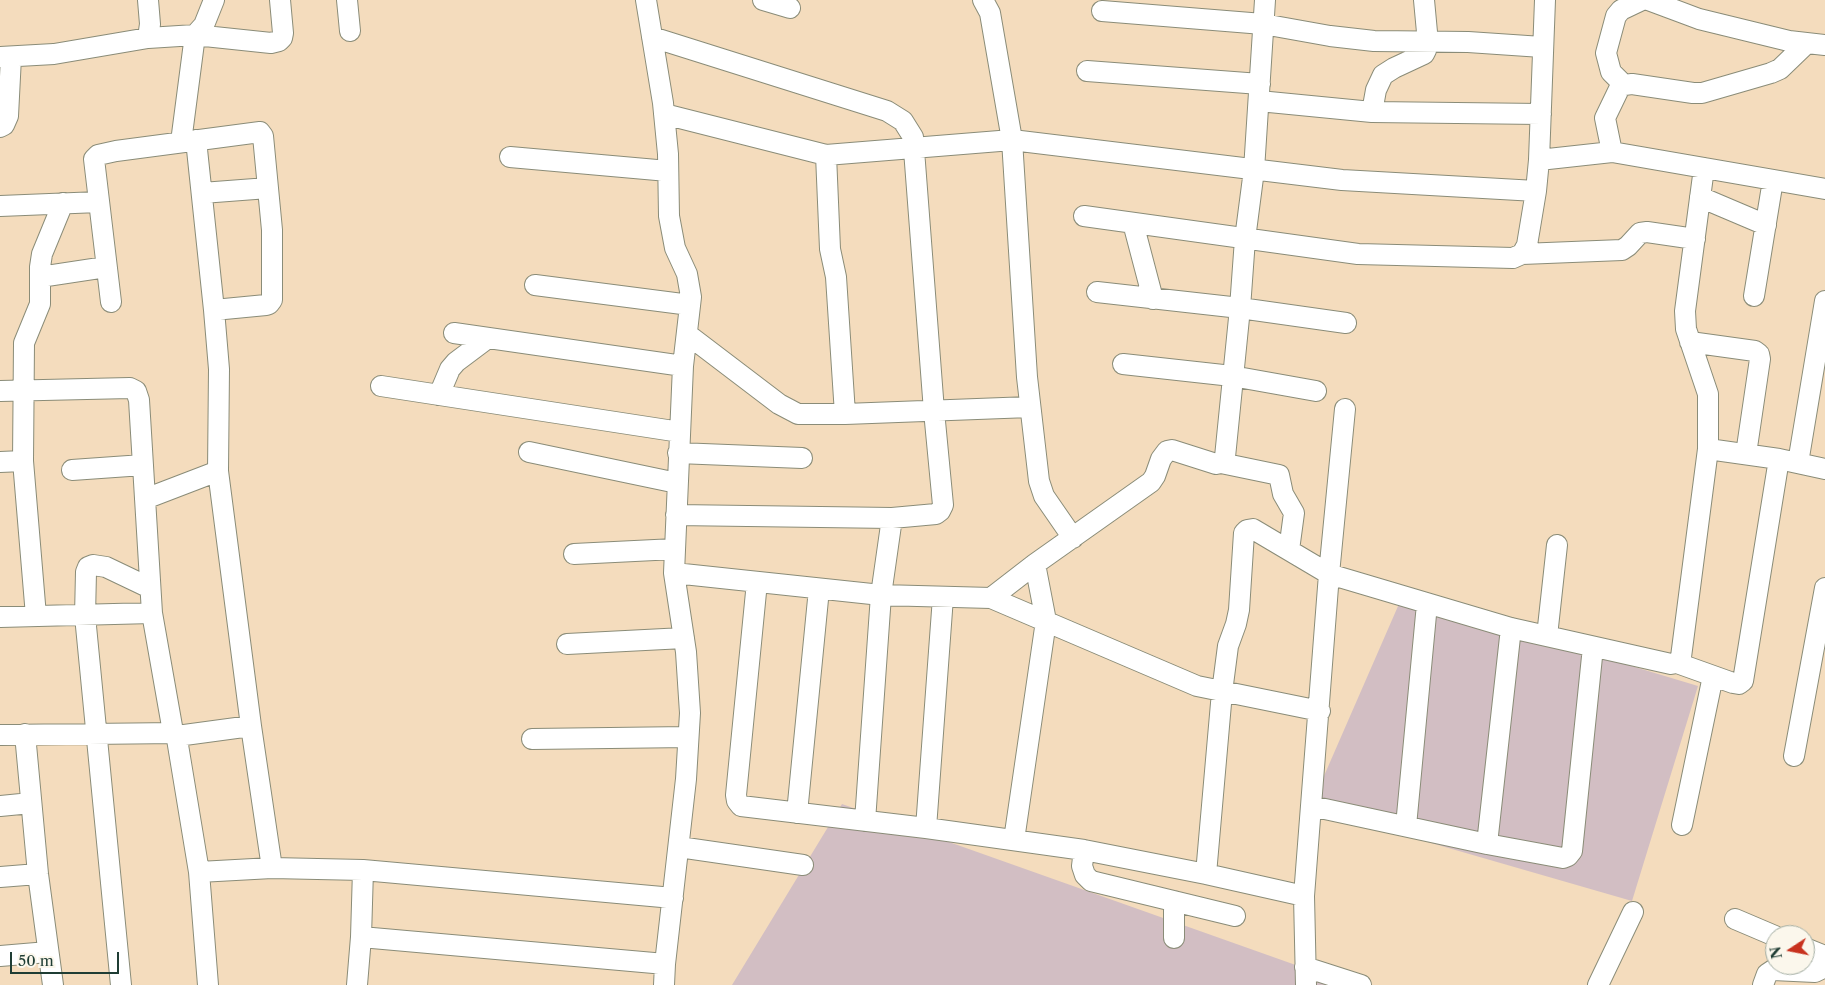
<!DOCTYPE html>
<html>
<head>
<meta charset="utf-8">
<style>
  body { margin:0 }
  #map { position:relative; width:1825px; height:985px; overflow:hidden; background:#f4dcbd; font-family:"Libre Caslon Text",serif }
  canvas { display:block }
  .north { position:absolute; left:1765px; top:925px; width:50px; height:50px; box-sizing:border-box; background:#fbf7ec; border:1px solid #a3ada2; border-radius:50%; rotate:259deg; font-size:14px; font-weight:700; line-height:20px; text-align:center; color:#1f3d34 }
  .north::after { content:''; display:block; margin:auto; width:18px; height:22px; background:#c8321e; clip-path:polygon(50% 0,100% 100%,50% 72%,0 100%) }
  .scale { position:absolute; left:10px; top:952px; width:109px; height:22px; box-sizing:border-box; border:2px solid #1f3d34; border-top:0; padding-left:6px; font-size:15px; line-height:18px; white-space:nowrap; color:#1f3d34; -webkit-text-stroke:4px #fbf7ec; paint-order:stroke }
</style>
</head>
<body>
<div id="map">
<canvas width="1825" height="985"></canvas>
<div class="north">N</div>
<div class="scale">50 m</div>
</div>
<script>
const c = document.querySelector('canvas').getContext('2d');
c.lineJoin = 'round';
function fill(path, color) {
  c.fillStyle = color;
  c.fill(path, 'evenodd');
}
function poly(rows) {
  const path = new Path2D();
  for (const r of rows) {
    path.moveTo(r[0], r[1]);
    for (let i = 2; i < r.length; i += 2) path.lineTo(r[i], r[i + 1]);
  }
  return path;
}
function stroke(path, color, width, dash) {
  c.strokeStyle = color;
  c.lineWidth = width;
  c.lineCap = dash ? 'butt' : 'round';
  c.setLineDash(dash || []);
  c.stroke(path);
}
fill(poly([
  [1402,597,1698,686,1632,901,1310,808],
  [842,804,1352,985,732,985]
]), '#d2bec3');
const minor = poly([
  [347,0,350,31],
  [646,0,663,103,668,154,669,216,675,248,687,274,691,297,683,366,674,573,686,652,690,713,686,779,665,964,664,985],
  [763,0,790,8],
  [983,0,990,13,1012,140,1027,377,1039,481,1044,496,1073,538],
  [1648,0,1699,19,1789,41,1825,45],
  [1102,11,1263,24,1330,36,1374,41,1468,42,1542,47],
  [652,37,887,111,903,121,913,137,934,411,943,505,940,511,936,514,892,518,881,595,865,821],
  [148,38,195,35,271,43,279,41,282,38,283,33,280,0],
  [0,57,54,54,148,38,150,24,148,0],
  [1087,71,1260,84],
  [1624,85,1611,72,1606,53,1616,16,1621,10,1642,0],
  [1259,101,1372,112,1541,114],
  [1372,112,1376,90,1383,75,1394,68,1424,54,1426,50,1428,43,1424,0],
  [664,114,826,155,1012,140,1342,180,1536,191],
  [0,127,4,125,8,116,11,57],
  [196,140,214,310,219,369,218,471,251,726,272,868],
  [181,142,195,35,204,25,214,0],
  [1612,152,1605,118,1619,89,1624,85,1632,84,1693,93,1702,93,1771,73,1780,69,1807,43],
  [826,155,830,249,836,277,845,414],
  [510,157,668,171],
  [1539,160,1612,152,1825,189],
  [202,193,268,188],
  [1700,197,1766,225],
  [0,206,99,202],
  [1084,216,1358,254,1513,258,1522,254,1527,245,1536,191,1539,160,1545,0],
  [1133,223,1153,299],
  [1522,254,1622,250,1628,246,1640,233,1647,232,1695,239],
  [40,277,106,267],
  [535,285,690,305],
  [1097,292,1240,308,1346,323],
  [1754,296,1773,180],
  [111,302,94,159,98,155,116,151,260,132,263,136,272,230,272,300,269,304,266,305,214,310],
  [454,333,683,366],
  [687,334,779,404,798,414,845,414,1030,407],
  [1690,342,1755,351,1759,354,1760,359,1746,454],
  [1123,364,1232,376,1316,391],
  [381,386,680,432],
  [0,391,130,388,136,391,139,400,152,613,173,732],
  [439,395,450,369,456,362,488,338],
  [1708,449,1779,459,1825,469],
  [529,452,677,483],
  [678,453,802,458],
  [0,462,23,461],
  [1221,463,1279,475,1283,494,1294,513,1289,550],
  [1798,463,1825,301],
  [72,470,143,465],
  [145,499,218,471],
  [676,515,892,518],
  [574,554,675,549],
  [674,573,881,595,991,598,1197,686,1320,711],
  [757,582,736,795,737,801,741,806,926,828,1084,850,1206,874,1304,896],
  [991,598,1035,564,1151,482,1155,476,1161,459,1167,451,1172,450,1216,464,1221,463,1225,457,1240,308,1245,239,1254,170,1265,0],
  [36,616,23,461,24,343,40,304,40,267,42,254,63,203],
  [0,617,152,613],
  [1547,636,1557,545],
  [567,644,684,638],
  [1677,663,1733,683,1739,684,1743,681,1779,459],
  [25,734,38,874,53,985],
  [0,735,176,733,199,872,272,868,363,870,673,898],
  [177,736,251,726],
  [532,739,688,737],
  [1794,756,1825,588],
  [0,806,31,803],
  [1311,806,1487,844,1563,858,1568,856,1572,851,1593,647],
  [797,813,819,589],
  [1682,825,1713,676],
  [1406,826,1427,604],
  [926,828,943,597],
  [1014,840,1046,621,1035,564],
  [1487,844,1511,628],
  [679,847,803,865],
  [1084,850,1082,866,1085,875,1091,881,1235,916],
  [199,872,208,985],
  [1206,874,1222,692,1228,646,1236,624,1239,610,1244,533,1247,530,1253,529,1329,574,1511,628,1671,664,1677,663,1681,657,1708,449,1708,394,1686,329,1685,311,1704,168],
  [0,877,38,874],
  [1174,901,1174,938],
  [1735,919,1775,936],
  [361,937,665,964],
  [1805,948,1825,956],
  [0,956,48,952],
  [1305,967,1361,985],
  [121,985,85,616,86,572,88,567,93,565,106,567,150,588],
  [357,985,361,937,363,870],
  [1306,985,1304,896,1329,574,1345,409],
  [1598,985,1633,912],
  [1763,985,1767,974,1773,970,1815,972,1825,967]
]);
stroke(minor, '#8a8c78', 22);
stroke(minor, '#fff', 20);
</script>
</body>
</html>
